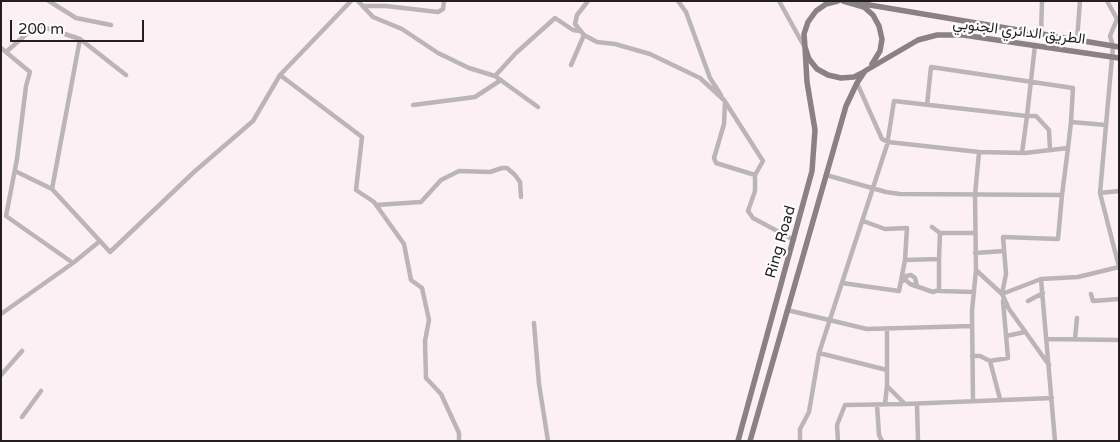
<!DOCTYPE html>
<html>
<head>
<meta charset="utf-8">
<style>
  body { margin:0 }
  #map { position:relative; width:1120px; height:442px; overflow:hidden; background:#fcf0f5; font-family:"Varela Round",sans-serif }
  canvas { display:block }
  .frame { position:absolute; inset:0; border:2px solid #231f20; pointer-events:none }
  .scale { position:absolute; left:10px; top:20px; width:134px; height:22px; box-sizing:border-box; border:2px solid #231f20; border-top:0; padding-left:6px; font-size:15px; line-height:18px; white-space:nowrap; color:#231f20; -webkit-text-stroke:4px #fff; paint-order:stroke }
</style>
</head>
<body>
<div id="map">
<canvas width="1120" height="442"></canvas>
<div class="frame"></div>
<div class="scale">200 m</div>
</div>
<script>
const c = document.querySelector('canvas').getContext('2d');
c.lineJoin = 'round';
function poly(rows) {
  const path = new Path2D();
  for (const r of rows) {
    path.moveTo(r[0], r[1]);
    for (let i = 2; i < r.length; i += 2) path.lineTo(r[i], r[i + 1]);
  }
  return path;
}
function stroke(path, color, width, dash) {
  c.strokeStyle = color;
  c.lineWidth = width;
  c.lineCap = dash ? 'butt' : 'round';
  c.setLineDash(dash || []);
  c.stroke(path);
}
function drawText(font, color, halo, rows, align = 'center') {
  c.font = font + ' "Varela Round",Vazirmatn,sans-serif';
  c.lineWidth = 4.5;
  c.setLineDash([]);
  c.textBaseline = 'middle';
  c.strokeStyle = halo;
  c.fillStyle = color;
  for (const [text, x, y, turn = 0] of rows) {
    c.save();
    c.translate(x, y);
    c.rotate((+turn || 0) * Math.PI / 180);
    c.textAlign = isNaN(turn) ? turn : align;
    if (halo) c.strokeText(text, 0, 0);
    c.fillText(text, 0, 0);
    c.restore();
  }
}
stroke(poly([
  [49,1,76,18,111,25],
  [358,1,373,17,402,29,438,53,469,68,495,76,538,107],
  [678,1,686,12,710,78,721,95],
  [779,1,804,46],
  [1107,1,1117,19,1110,36,1113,46,1100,193,1119,267],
  [363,6,386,6,438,12,443,9,444,1],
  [584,35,597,42,615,44,650,54,700,78,724,100,763,161,755,175,755,191,748,211,753,218,794,240],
  [1041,35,1042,1],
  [1077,40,1080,1],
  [1,48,30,72,26,86,17,159,6,216,73,263],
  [6,52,37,25,80,39,126,75],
  [571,65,584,35,575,24,577,15,588,1],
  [280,75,362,137,356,190,374,202,404,244,411,280,422,288,429,320,425,341,426,378,441,394,459,433,459,441],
  [495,76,516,53,555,18,573,30,581,31],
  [857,83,882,139,888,142,979,152,1025,153,1068,148,1071,122],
  [725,102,724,124,714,158,716,163,755,175],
  [413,105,475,97,501,80],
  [927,105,931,67,1073,88,1071,122,1106,125],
  [1022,153,1027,116,1036,116,1049,130,1050,150],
  [826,175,886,192,900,194,1062,195,1068,148],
  [52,189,80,39],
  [1100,193,1119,191],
  [1062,195,1058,239,1003,237,1006,274,1002,294,1041,279,1078,277,1119,267],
  [376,205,421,202,441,180,459,171,490,172,502,168,507,168,515,175,520,182,521,197],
  [863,221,885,229,907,228,905,260],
  [932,227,940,233],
  [100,241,110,252,194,172,253,121,280,75,351,1],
  [975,253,1004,251],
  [976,270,1002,294,1009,309,1049,365],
  [902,276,910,284,933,292,939,290],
  [1041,279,1055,441],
  [903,281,906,276,911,275,915,278,917,286],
  [842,283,899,291,905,260,939,259],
  [974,292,939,291,939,259,940,233,975,233],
  [1091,294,1093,301,1119,299],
  [1028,301,1043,293],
  [787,310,867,329,972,326],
  [1,314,73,263,100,241,52,189,15,171],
  [534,323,539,384,548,441],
  [1006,336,1025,332],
  [1047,339,1119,340],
  [1075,339,1077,318],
  [819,353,887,370,887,386,905,404,1052,398],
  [972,356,980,356,990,361],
  [887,370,887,329],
  [1,375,22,351],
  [1000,399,990,361,1008,358,1003,301],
  [973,401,972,311,976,270,975,195,979,152],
  [885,404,887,386],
  [917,404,918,441],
  [877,405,879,435,882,441],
  [22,417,41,391],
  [800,441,800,429,809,412,819,353,887,145,894,101,1027,116,1035,45],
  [838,441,837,425,845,405,905,404]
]), '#bbb5b6', 4.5);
stroke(poly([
  [838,1,826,4,816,11,808,22,804,34,805,47,809,59,817,69,828,75,841,78,854,77,864,72],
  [843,1,864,7,873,15,879,26,882,39,880,51,872,64],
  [852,2,1119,47],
  [738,441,812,171,815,130,807,82,805,47],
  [750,441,846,106,857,83,865,71,918,40,937,35,963,35,1119,58]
]), '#8b8182', 5.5);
drawText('15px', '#231f20', '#fff', [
  ["الطريق الدائري الجنوبي",1019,32,7],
  ["Ring Road",781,242,-74]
]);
</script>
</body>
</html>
